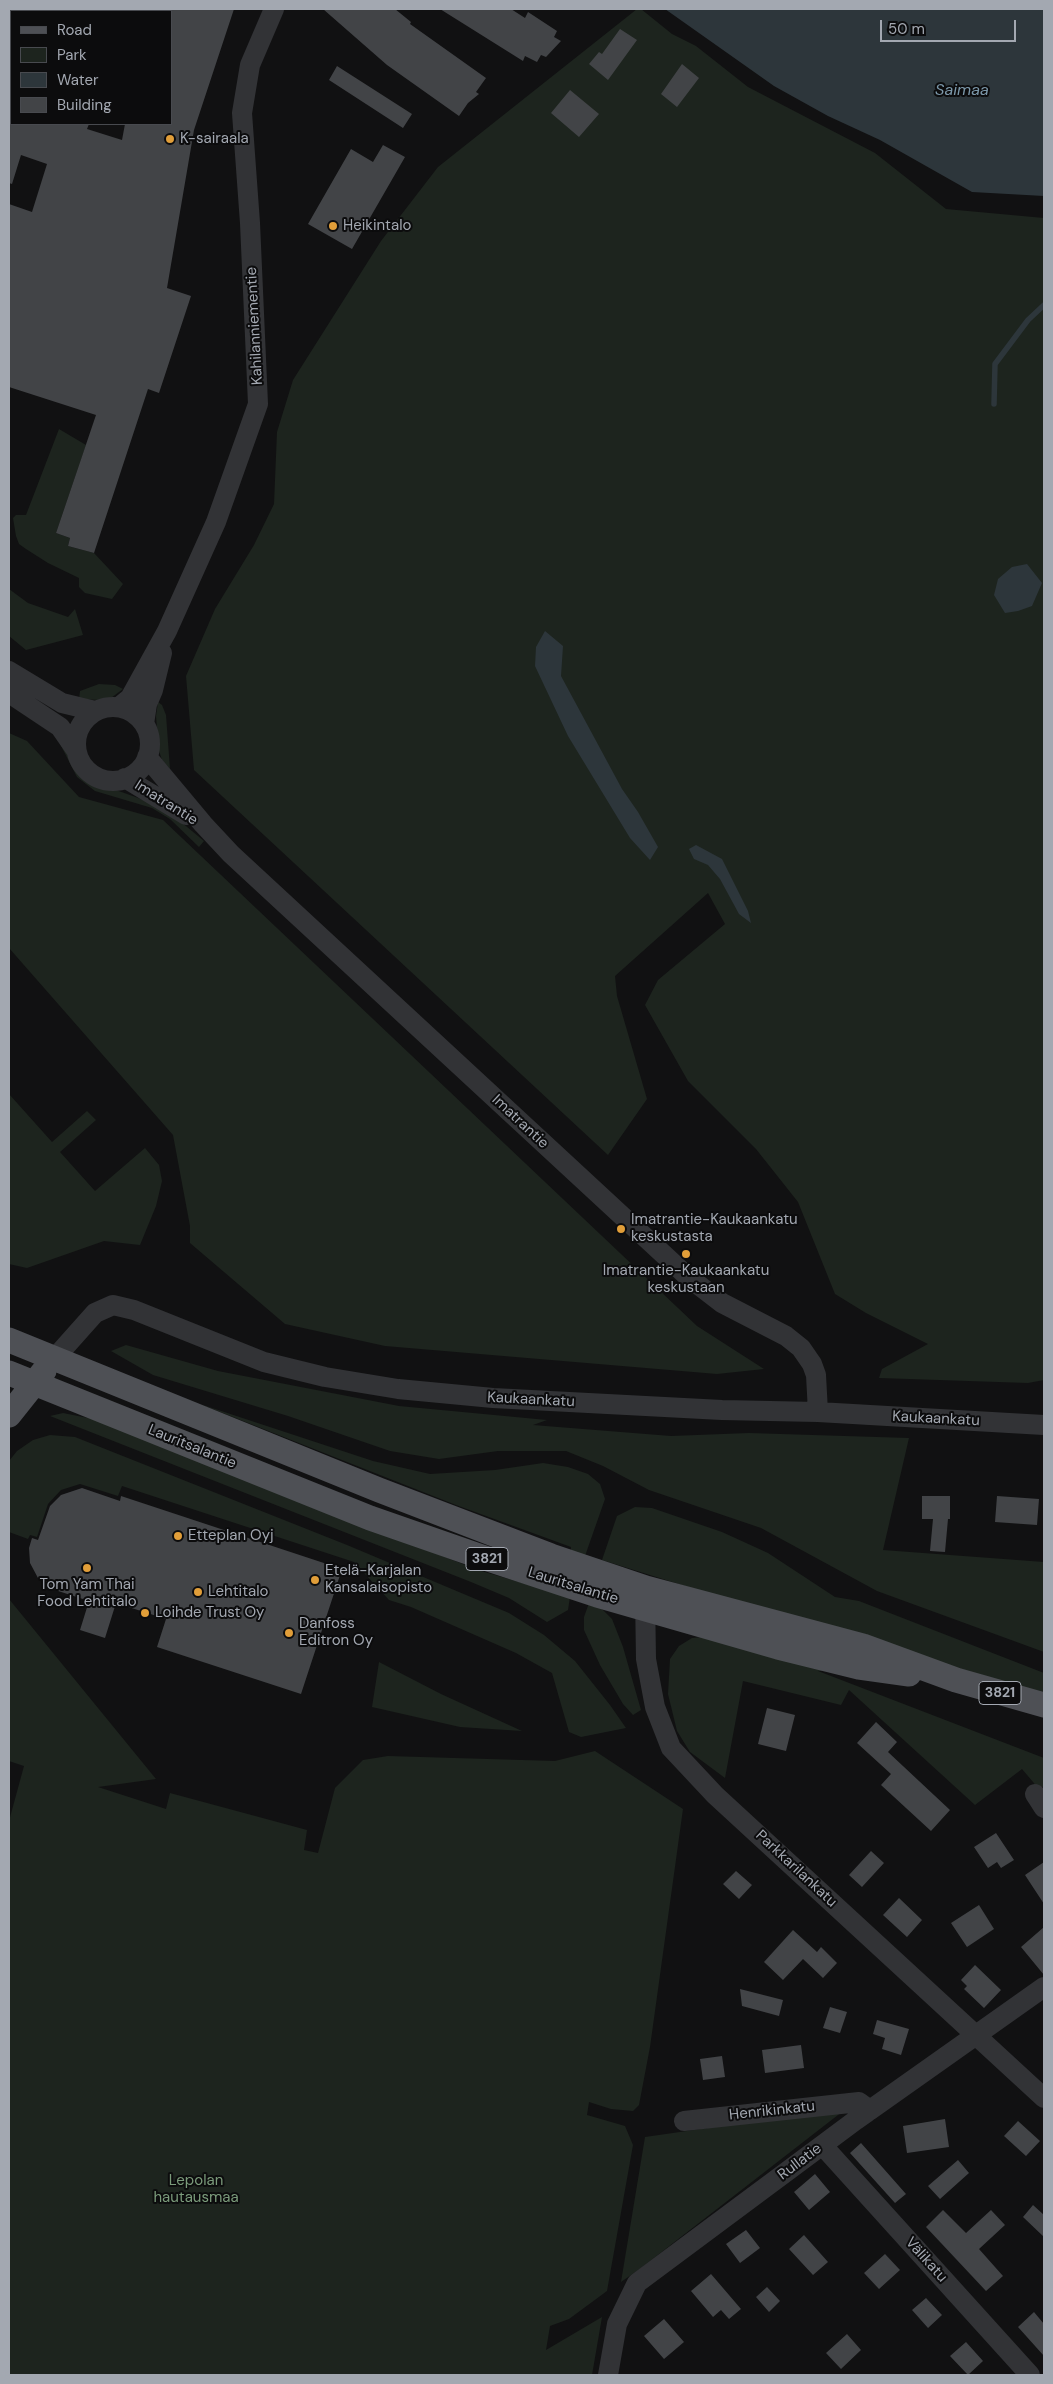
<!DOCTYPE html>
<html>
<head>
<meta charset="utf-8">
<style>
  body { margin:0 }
  #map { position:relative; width:1053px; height:2384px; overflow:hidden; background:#111112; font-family:"DM Sans",sans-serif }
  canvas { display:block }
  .frame { position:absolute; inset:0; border:10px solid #a3a8b1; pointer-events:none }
  .legend { position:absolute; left:10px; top:10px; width:162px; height:115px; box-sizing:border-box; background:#0c0c0d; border:1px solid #484a4f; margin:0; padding:6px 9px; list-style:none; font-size:15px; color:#a3a8b1 }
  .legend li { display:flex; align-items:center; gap:10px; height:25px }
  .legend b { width:25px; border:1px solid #484a4f }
  .scale { position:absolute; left:880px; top:20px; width:136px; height:22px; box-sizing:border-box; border:2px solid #a3a8b1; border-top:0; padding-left:6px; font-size:15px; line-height:18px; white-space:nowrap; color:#a3a8b1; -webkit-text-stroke:4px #0c0c0d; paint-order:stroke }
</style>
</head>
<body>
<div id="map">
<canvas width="1053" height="2384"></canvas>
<div class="frame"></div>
<ul class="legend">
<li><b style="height:6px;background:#4e5055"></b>Road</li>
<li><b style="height:14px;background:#1d241e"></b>Park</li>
<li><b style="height:14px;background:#2d363b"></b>Water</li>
<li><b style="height:14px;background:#424447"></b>Building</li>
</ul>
<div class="scale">50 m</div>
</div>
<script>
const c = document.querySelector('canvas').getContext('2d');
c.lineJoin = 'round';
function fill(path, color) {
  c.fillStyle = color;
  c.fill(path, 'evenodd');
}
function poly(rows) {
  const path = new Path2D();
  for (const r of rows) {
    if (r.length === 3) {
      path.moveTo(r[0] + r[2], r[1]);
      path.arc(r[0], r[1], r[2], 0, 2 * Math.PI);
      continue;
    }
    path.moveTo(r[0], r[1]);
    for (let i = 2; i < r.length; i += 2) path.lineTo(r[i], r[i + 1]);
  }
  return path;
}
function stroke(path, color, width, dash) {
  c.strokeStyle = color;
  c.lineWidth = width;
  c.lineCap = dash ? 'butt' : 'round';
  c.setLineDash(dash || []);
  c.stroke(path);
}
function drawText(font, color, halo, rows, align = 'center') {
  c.font = font + ' "DM Sans",sans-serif';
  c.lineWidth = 4;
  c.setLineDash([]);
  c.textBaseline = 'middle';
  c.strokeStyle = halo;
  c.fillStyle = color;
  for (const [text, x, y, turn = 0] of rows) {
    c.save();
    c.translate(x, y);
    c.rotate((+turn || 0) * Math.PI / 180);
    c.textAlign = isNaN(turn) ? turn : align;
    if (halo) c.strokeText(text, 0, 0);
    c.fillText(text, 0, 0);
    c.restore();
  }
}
fill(poly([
  [637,9,641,9,672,34,696,46,748,87,875,153,946,209,1044,218,1044,1380,1028,1383,879,1378,882,1369,928,1344,866,1313,835,1294,798,1202,756,1149,688,1081,645,1005,658,980,725,924,708,893,615,976,617,996,647,1099,608,1155,194,770,186,676,215,609,254,545,274,504,277,432,293,380,381,241,438,167],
  [59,429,86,445,56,533,70,538,68,546,94,553,123,584,112,599,85,593,79,587,79,578,48,563,26,549,19,544,16,536,13,518,16,515,26,515],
  [9,589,28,603,68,617,75,609,83,635,26,650,9,636],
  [99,684,115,685,123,689,111,698,100,700,79,699,80,691],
  [158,702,162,705,166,715,170,769,162,760,159,751,156,716],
  [9,733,27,741,79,797,163,820,697,1326,764,1369,717,1374,385,1346,285,1324,190,1243,190,1226,173,1135,9,948],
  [57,738,70,752,73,763,80,774,88,780,155,804,169,812,204,841,199,847,170,819,152,808,95,791,77,777],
  [9,1094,52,1142,87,1111,96,1120,60,1152,95,1191,145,1148,159,1165,162,1181,156,1206,140,1245,104,1241,27,1268,9,1264],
  [126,1345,218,1371,399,1406,547,1420,533,1425,671,1436,749,1433,909,1438,883,1550,1044,1562,1044,1652,877,1591,761,1528,649,1490,603,1466,566,1451,498,1451,439,1459,390,1451,288,1416,153,1375,111,1351],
  [200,1404,373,1461,430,1474,495,1470,543,1463,568,1467,588,1474,600,1484,605,1499,585,1556,571,1551,571,1547,456,1505],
  [63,1413,93,1419,478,1570,570,1597,568,1610,547,1622,509,1598,471,1582,50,1416],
  [50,1435,75,1437,347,1545,509,1613,544,1635,575,1661,610,1705,626,1728,581,1737,569,1732,552,1673,516,1653,411,1607,389,1600,354,1562,122,1486,118,1496,80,1484,61,1490,48,1504,37,1537,30,1535,28,1539,9,1532,9,1461,17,1451,33,1440],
  [635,1507,652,1508,722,1532,768,1553,835,1597,859,1601,1044,1673,1044,1693,832,1632,602,1560,617,1516],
  [9,1599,156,1779,98,1787,166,1809,170,1793,307,1830,304,1850,318,1853,335,1788,363,1760,388,1756,555,1761,595,1751,683,1809,650,2047,639,2105,633,2111,611,2109,589,2102,587,2115,625,2126,633,2145,607,2291,569,2319,550,2326,546,2350,602,2317,592,2375,9,2375,9,1821,24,1766,9,1761],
  [589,1603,601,1608,612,1619,623,1647,641,1710,633,1715,623,1704,600,1665,584,1630,584,1617],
  [703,1637,835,1670,818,1671,1044,1758,1044,1786,1039,1789,1022,1769,975,1805,849,1690,841,1705,743,1681,725,1778,690,1752,677,1731,668,1694,670,1659,679,1646,692,1638],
  [379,1662,441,1694,522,1731,460,1727,372,1707],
  [847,2108,641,2268,621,2282,645,2137]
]), '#1d241e');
fill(poly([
  [665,9,1044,9,1044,196,972,192,880,140,828,116,774,86],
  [1027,564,1042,583,1032,606,1018,611,1005,613,994,595,998,579,1012,567],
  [545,631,563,646,561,676,622,789,638,812,658,847,650,860,630,838,568,736,535,666,536,647],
  [696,845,722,859,748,911,751,923,739,914,720,879,708,865,694,859,689,849]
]), '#2d363b');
stroke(poly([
  [994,404,995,364,1028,320,1044,305]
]), '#2d363b', 5.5);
fill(poly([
  [171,9,234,9,194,130,167,288,191,296,159,393,148,389,94,553,68,546,70,538,56,533,96,415,9,387,9,204,32,212,47,164,21,155,12,184,9,183,9,124,89,124,87,129,122,140,125,124,171,124],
  [323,9,395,9,411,22,410,24,486,78,476,92,479,94,468,103,459,116,387,65],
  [440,9,511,9,525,18,528,12,557,31,554,37,561,41,546,57,541,55,537,62,525,56,523,61],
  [620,29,637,40,608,80,589,64,599,52,602,54],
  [682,64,699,78,677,107,661,94],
  [337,66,412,114,403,128,329,80],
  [570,90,599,114,579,137,551,113],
  [383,145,405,157,352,249,308,224,351,149,373,162],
  [82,1488,120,1501,121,1496,342,1569,301,1694,157,1647,166,1619,116,1603,105,1638,80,1630,89,1601,52,1589,38,1578,30,1563,29,1548,32,1538,38,1540,50,1506,61,1495],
  [922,1496,950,1496,950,1519,948,1519,945,1552,930,1551,933,1519,922,1519],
  [997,1496,1039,1499,1037,1525,995,1522],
  [767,1708,795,1715,786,1751,758,1744],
  [876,1722,897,1742,888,1752,950,1810,931,1831,881,1785,891,1774,857,1743],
  [996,1833,1014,1860,1001,1868,997,1862,988,1868,974,1847],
  [871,1851,884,1863,862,1887,849,1875],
  [1044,1862,1044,1904,1025,1875],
  [736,1871,752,1885,739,1899,723,1884],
  [899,1898,922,1920,907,1937,883,1915],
  [979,1905,994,1929,967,1947,951,1923],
  [1044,1927,1044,1975,1021,1947],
  [793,1930,817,1952,821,1947,837,1963,823,1978,803,1959,783,1980,764,1962],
  [975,1965,1001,1990,984,2008,964,1989,967,1986,961,1980],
  [740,1989,783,2000,779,2016,742,2006],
  [830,2007,847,2012,840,2033,823,2028],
  [877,2020,909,2029,901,2055,882,2049,885,2038,873,2034],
  [801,2045,804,2068,765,2073,762,2050],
  [722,2056,725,2077,703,2080,700,2059],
  [945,2119,949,2147,907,2153,903,2126],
  [1018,2121,1040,2141,1026,2156,1004,2136],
  [861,2143,906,2194,895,2203,850,2153],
  [958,2160,969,2173,940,2199,928,2186],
  [815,2174,830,2192,809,2210,794,2192],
  [1033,2205,1044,2215,1044,2237,1023,2217],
  [943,2210,966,2233,991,2210,1005,2225,979,2249,1003,2276,986,2291,926,2227],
  [746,2230,760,2248,740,2263,726,2244],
  [804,2235,828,2262,813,2275,789,2249],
  [885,2254,900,2270,879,2289,864,2273],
  [711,2274,741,2309,729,2319,721,2310,713,2317,691,2291],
  [767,2287,780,2301,769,2312,756,2297],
  [926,2298,942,2315,928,2328,912,2310],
  [1034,2312,1044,2324,1044,2356,1018,2327],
  [664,2319,684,2342,664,2359,644,2336],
  [847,2334,861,2350,841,2369,826,2353],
  [966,2342,983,2361,968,2375,950,2356]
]), '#424447');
stroke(poly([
  [9,671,62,703,95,711],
  [9,693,60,727,76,750],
  [119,707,130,698,167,631,216,522,258,404,250,223,242,113,250,65,274,9],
  [113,744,37],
  [144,724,147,704,153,690,162,653],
  [147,757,203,824,231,854,687,1276,722,1303,786,1336,801,1348,812,1364,816,1375,818,1412],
  [125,778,186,815],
  [54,1359,95,1313,113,1305,134,1310,264,1362,325,1377,398,1389,493,1398,722,1410,818,1412,1044,1425],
  [645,1595,646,1659,655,1707,671,1748,715,1795,1044,2098],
  [1035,1794,1044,1808],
  [684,2121,859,2102,870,2110],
  [823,2146,1030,2375],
  [608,2375,617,2324,637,2283,856,2120,1044,1987]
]), '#323336', 20);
stroke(poly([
  [9,1340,379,1490,551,1556,646,1588,863,1646,956,1680,1044,1705],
  [9,1373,370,1518,479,1556,597,1595,778,1647,859,1667,909,1674],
  [9,1415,44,1371]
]), '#4e5055', 25);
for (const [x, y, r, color] of [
  [170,139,5,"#e19e39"],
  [333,226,5,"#e19e39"],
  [621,1229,5,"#e19e39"],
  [686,1254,5,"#e19e39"],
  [178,1536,5,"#e19e39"],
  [87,1568,5,"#e19e39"],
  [315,1580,5,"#e19e39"],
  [198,1592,5,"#e19e39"],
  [145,1613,5,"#e19e39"],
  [289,1633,5,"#e19e39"]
]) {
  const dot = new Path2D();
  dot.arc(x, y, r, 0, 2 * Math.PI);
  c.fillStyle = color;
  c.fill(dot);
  stroke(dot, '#0c0c0d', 2);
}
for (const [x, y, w] of [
  [487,1559,42],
  [1000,1693,42]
]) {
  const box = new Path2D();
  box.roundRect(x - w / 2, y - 11.5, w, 23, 4);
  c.fillStyle = '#0c0c0d';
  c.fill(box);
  stroke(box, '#a3a8b1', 1);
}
drawText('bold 14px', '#a3a8b1', null, [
  ["3821",487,1559],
  ["3821",1000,1693]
]);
drawText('15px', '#a3a8b1', '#0c0c0d', [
  ["K-sairaala",180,139],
  ["Heikintalo",343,226],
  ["Imatrantie-Kaukaankatu",631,1220],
  ["keskustasta",631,1237],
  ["Imatrantie-Kaukaankatu",686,1271,"center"],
  ["keskustaan",686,1288,"center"],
  ["Etteplan Oyj",188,1536],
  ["Etelä-Karjalan",325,1571],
  ["Kansalaisopisto",325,1588],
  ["Tom Yam Thai",87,1585,"center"],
  ["Food Lehtitalo",87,1602,"center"],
  ["Lehtitalo",208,1592],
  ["Loihde Trust Oy",155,1613],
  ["Danfoss",299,1624],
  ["Editron Oy",299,1641]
], 'left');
drawText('15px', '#a3a8b1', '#0c0c0d', [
  ["Kahilanniementie",255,326,-93],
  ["Imatrantie",166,803,32],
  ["Imatrantie",520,1122,43],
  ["Kaukaankatu",531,1400,3],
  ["Kaukaankatu",936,1419,3],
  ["Lauritsalantie",192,1447,22],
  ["Lauritsalantie",573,1586,17],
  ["Parkkarilankatu",796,1869,43],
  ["Henrikinkatu",772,2111,-6],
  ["Rullatie",800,2162,-37],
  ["Välikatu",926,2260,48]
]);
drawText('15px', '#7b9b7b', '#0c0c0d', [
  ["Lepolan",196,2181],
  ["hautausmaa",196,2198]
]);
drawText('italic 16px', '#7c98aa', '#0c0c0d', [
  ["Saimaa",962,91]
]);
</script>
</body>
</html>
